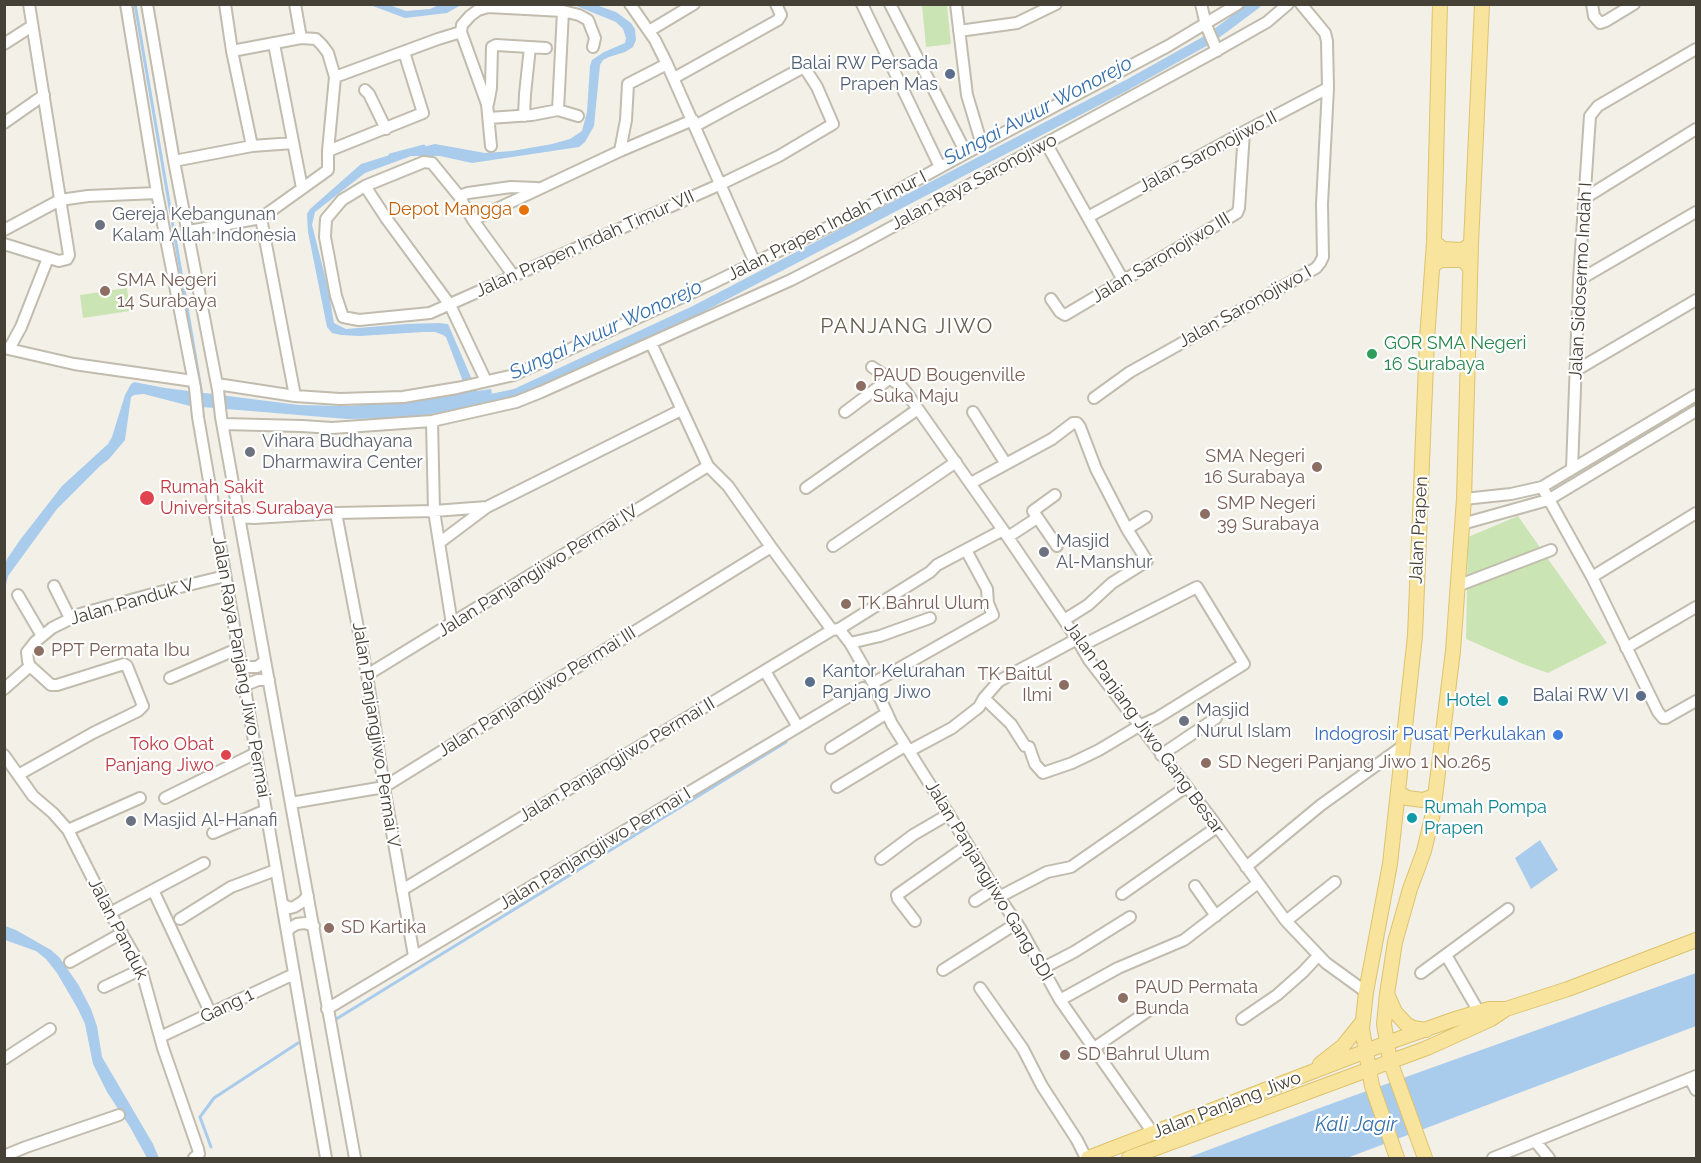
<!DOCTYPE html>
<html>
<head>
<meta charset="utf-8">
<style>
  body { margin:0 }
  #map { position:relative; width:1701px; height:1163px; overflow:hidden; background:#f3f0e8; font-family:Raleway,sans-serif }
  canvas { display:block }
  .frame { position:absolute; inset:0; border:6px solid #464137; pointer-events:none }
</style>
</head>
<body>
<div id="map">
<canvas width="1701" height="1163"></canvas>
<div class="frame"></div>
</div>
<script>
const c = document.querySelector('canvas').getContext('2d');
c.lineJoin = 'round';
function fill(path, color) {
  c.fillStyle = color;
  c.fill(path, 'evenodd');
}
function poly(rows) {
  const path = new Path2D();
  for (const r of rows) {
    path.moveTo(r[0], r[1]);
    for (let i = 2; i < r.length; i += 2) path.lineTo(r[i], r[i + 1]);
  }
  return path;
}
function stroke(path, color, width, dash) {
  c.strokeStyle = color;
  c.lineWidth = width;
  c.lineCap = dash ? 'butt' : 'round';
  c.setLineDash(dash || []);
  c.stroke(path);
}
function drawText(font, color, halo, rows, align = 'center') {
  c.font = font + ' Raleway,sans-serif';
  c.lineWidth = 4.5;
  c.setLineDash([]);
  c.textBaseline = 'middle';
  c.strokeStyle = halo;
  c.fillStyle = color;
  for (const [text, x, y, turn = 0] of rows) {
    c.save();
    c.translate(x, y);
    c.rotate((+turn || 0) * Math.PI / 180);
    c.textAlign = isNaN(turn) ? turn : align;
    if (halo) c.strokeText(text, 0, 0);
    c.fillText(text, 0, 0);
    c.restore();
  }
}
fill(poly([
  [922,5,947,5,951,44,926,47],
  [127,288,130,311,83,318,80,295],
  [1518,516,1607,643,1548,673,1523,664,1466,639,1468,537]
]), '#cbe4b4');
fill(poly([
  [370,5,389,5,406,11,430,9,439,5,461,5,447,13,405,18],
  [574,5,596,5,616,12,631,23,635,29,636,40,633,47,625,52,609,57,603,60,600,65,594,126,585,142,579,147,472,163,440,156,411,156,365,173,315,212,312,225,328,288,334,323,346,329,406,324,439,323,448,324,477,391,491,389,492,393,484,405,408,418,347,419,190,406,144,394,134,395,131,397,125,440,109,459,100,466,57,509,8,576,5,589,5,565,7,559,20,540,62,486,108,444,112,437,125,395,131,384,134,382,165,388,299,405,349,406,421,400,467,392,446,337,443,335,435,332,423,332,360,336,341,335,332,333,327,327,308,232,307,214,310,209,361,164,390,155,435,144,485,153,512,151,552,144,570,139,582,131,587,112,590,66,592,60,604,52,625,43,626,38,623,29,616,22],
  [1540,840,1558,870,1531,889,1515,858],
  [5,926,16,930,51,950,59,957,78,984,91,1009,97,1026,102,1057,153,1144,159,1158,147,1158,130,1127,107,1092,93,1064,85,1024,78,1009,57,973,46,959,36,951,5,940],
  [1696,973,1696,1026,1347,1158,1187,1158,1325,1106]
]), '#a9cbec');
stroke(poly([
  [135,4,202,395],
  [390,155,424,146],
  [333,1021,786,742],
  [211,1147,200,1117,214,1098,298,1043]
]), '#a9cbec', 3);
stroke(poly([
  [473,403,515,394,696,310,1127,85,1209,39,1256,4]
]), '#a9cbec', 10);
const minor = poly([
  [126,4,157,193,195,388,198,417,326,1158],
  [147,4,174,161,218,390,221,417,355,1158],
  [225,4,232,51,252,146],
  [295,4,301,38],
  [630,4,655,40,667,64,755,263],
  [862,4,940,167],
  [890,4,966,153],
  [956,4,967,95,982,145],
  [1201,4,1206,25,1217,51],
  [1592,4,1594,16,1600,23,1606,21,1634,4],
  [649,31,694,4],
  [959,31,1017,23,1056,4],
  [461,32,487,104,491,146],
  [4,44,32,26],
  [274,44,302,188],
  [335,77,438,39,461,32,462,25,470,16,478,10,488,7,563,11,579,15,588,20,595,38,593,47],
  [674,78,778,20,781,15,776,4],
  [365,90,369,94,386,129],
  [488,104,491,88,492,47,496,45,546,48],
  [558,110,563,11],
  [524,116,525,94,530,47],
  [489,118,532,115,558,110,578,116],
  [4,123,44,95],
  [1046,143,1123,280],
  [328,151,423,113,404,52],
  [620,151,626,120,628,84,667,64],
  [174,161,252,146,293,143],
  [365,186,386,218,450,305,486,381],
  [459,196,468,193,511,187,537,188],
  [1585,198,1696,129],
  [1088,217,1244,132,1328,88],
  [261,218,295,396],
  [473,220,620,151,693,120],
  [4,230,60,200,88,196,157,193],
  [189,231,261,218,328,170,328,151,335,77,328,53,322,45,316,39,301,38,232,51],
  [4,244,59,261,67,259,69,255,29,4],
  [513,275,473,220,459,196,432,163,424,162,365,186,342,200,326,219,325,237,336,296,343,317,359,320,430,313,721,184,779,156,833,124,817,87,806,70,802,68,695,126],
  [1579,280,1696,212],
  [1051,299,1060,312,1065,315,1237,213,1239,208,1244,132],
  [651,343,708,466,728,486,771,547,832,630],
  [4,348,74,364,193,381],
  [9,349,21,327,48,258],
  [872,367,901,386,906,392,1003,530,1077,639,1089,660,1211,818,1286,921,1326,963,1366,992],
  [1575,371,1696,300],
  [217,384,295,396,340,399,403,397,457,388,514,375,713,283,855,214,966,153,1168,46,1238,4],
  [1094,398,1130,372,1316,268,1320,263,1323,257,1322,204,1328,88,1327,41,1325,33,1301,4],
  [845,412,889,379],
  [973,412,1006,464],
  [432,421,434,511,452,624],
  [223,424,302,426,332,428,432,421,516,402,541,392,791,280,857,246,1214,52,1267,22,1288,4],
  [1572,469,1579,280,1590,116,1598,106,1696,49],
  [971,483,1052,439,1073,423,1077,423,1080,427,1096,469,1127,529,1147,561,1112,583,1088,605,1064,620],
  [1542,487,1592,577,1658,712,1663,718,1666,718,1696,701],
  [806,488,918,409],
  [1055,495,1033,511,1057,546],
  [1464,499,1511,494,1542,487,1696,395],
  [336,513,367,675,384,787,414,956],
  [240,517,254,518,336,513,434,511,487,507],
  [1462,524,1548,500,1696,411],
  [1127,529,1146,517],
  [1008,537,1037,518],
  [439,543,487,507,681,410],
  [833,546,956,462],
  [1592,577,1696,513],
  [54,586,70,618],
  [1457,586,1551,550],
  [18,595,42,636],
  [839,629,930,572,937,565,1003,530],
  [850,643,880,636,930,618],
  [1626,648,1696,607],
  [240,667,257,667,265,661],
  [765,671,798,727],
  [367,675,708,466],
  [170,678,237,649],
  [873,683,993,615,988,603,987,589,966,550],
  [243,686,258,680,269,680],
  [4,689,30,666],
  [984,698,1011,724,1025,746,1029,747,1035,764,1043,773,1072,763,1099,750,1139,726,1157,718,1244,664,1197,587,1081,646],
  [831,748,887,713],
  [909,751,952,728,979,707,984,698,999,681,1077,639],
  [4,755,33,796,53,813,68,830,110,913,140,965,163,1048,198,1149,199,1154,194,1158],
  [1161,755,1216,718],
  [18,775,93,733,138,711,143,706,127,666,124,664,57,685,51,685,30,666,28,661,27,652,35,642,52,628,80,614,160,592,225,576],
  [837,787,905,746],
  [165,798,256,753],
  [291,803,384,787,771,547],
  [68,830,140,798],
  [213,833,266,810],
  [881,859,913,835,949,814],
  [1246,867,1321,805,1403,746],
  [1195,886,1216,916],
  [153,890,211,1014],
  [402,890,832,630,839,629,850,643,873,683,892,724,968,845,999,897,1020,928,1060,1000,1153,1133],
  [1122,894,1217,827],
  [999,897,1047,872,1071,867,1186,787],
  [975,901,994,889],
  [282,904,290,908,294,907,302,902,308,896],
  [110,913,204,863],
  [180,919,231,887,276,870],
  [915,921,898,899,897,895,968,845],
  [1286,921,1335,882],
  [287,932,290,928,297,924,305,923,314,926],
  [1446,955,1479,1012],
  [70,962,122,933],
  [1043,968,1074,952,1130,917],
  [943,970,1017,923],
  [1421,973,1508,909],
  [104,987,142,969],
  [980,988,1023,1049,1042,1086,1077,1140,1086,1158],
  [1060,1000,1118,968,1184,940,1258,883],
  [327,1009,863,688],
  [1242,1019,1277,995,1303,972,1318,956],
  [160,1037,294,974],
  [1094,1048,1148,1011],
  [4,1059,50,1029],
  [1690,1079,1696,1090],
  [1535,1141,1549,1158],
  [4,1156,26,1147,119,1115],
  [1493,1158,1696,1076]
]);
const major = poly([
  [1434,242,1443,249,1463,250,1471,244],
  [1433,265,1441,260,1462,260,1467,264,1470,269],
  [1398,792,1407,798,1423,800,1434,796],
  [1388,996,1395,1012,1406,1024,1413,1028,1426,1030],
  [1320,1064,1343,1046,1363,1021],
  [1088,1158,1387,1043,1452,1020,1489,1009,1506,1009],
  [1129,1158,1427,1048,1491,1019,1506,1009,1568,989,1696,940],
  [1397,1158,1372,1086,1362,1029,1366,992,1390,864,1415,636,1427,339,1434,242,1440,4],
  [1425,1158,1390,1061,1384,1024,1387,994,1395,942,1410,889,1424,851,1433,813,1453,651,1464,499,1471,244,1482,4]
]);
stroke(minor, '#c1bcae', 14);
stroke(major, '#dcc36d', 16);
stroke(minor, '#fff', 10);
stroke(major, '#f8e49d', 14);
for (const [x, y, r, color] of [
  [950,74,6,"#5c6f8a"],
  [524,210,6,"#e8710a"],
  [100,225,6,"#6b7280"],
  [105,291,6,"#8d6e63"],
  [1372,354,6,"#2e9e5b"],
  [861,386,6,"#8d6e63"],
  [250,452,6,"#6b7280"],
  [1317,467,6,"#8d6e63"],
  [147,498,8,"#e0444e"],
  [1205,514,6,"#8d6e63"],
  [1044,552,6,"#6b7280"],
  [846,604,6,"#8d6e63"],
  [39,651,6,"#8d6e63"],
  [810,682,6,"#5c6f8a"],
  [1064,685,6,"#8d6e63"],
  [1641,696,6,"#5c6f8a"],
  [1503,701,6,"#0f9aa8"],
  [1184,721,6,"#6b7280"],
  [1558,735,6,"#3f7fe0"],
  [226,755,6,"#e0444e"],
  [1206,763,6,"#8d6e63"],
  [1412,818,6,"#0f9aa8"],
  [131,821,6,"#6b7280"],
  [329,928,6,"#8d6e63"],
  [1123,998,6,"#8d6e63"],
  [1065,1055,6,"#8d6e63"]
]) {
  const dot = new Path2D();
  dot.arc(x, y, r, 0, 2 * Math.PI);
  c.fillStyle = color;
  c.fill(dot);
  stroke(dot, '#fff', 2);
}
drawText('18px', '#4e5e75', '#fff', [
  ["Balai RW Persada",938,64],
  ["Prapen Mas",938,85],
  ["Kantor Kelurahan",822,672,"left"],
  ["Panjang Jiwo",822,693,"left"],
  ["Balai RW VI",1629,696]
], 'right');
drawText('18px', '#464137', '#fff', [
  ["Jalan Saronojiwo II",1208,152,-28],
  ["Jalan Raya Saronojiwo",974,182,-28],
  ["Jalan Prapen Indah Timur I",827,226,-27],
  ["Jalan Prapen Indah Timur VII",585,244,-24],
  ["Jalan Saronojiwo III",1161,258,-31],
  ["Jalan Sidosermo Indah I",1581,281,-87],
  ["Jalan Saronojiwo I",1245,307,-29],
  ["Jalan Prapen",1419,530,-87],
  ["Jalan Panjangjiwo Permai IV",538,571,-32],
  ["Jalan Panduk V",132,602,-16],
  ["Jalan Raya Panjang Jiwo Permai",241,667,80],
  ["Jalan Panjangjiwo Permai III",537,692,-32],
  ["Jalan Panjang Jiwo Gang Besar",1144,728,54],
  ["Jalan Panjangjiwo Permai V",376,735,81],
  ["Jalan Panjangjiwo Permai II",617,760,-31],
  ["Jalan Panjangjiwo Permai I",595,849,-31],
  ["Jalan Panjangjiwo Gang SDI",989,881,59],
  ["Jalan Panduk",118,929,63],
  ["Gang 1",227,1006,-26],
  ["Jalan Panjang Jiwo",1227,1105,-21]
]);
drawText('18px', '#c56008', '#fff', [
  ["Depot Mangga",512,210]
], 'right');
drawText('18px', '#5b616d', '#fff', [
  ["Gereja Kebangunan",112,215],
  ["Kalam Allah Indonesia",112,236],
  ["Vihara Budhayana",262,442],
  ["Dharmawira Center",262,463],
  ["Masjid",1056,542],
  ["Al-Manshur",1056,563],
  ["Masjid",1196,711],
  ["Nurul Islam",1196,732],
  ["Masjid Al-Hanafi",143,821]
], 'left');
drawText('18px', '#785e54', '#fff', [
  ["SMA Negeri",117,281],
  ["14 Surabaya",117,302],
  ["PAUD Bougenville",873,376],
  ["Suka Maju",873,397],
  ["SMA Negeri",1305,457,"right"],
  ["16 Surabaya",1305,478,"right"],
  ["SMP Negeri",1217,504],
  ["39 Surabaya",1217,525],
  ["TK Bahrul Ulum",858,604],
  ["PPT Permata Ibu",51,651],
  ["TK Baitul",1052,675,"right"],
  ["Ilmi",1052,696,"right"],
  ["SD Negeri Panjang Jiwo 1 No.265",1218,763],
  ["SD Kartika",341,928],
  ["PAUD Permata",1135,988],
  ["Bunda",1135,1009],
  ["SD Bahrul Ulum",1077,1055]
], 'left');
drawText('18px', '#27864d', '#fff', [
  ["GOR SMA Negeri",1384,344],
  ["16 Surabaya",1384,365]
], 'left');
drawText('18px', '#be3a42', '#fff', [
  ["Rumah Sakit",160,488],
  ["Universitas Surabaya",160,509],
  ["Toko Obat",214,745,"right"],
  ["Panjang Jiwo",214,766,"right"]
], 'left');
drawText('18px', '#0d838f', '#fff', [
  ["Hotel",1491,701],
  ["Rumah Pompa",1424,808,"left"],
  ["Prapen",1424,829,"left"]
], 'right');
drawText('18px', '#366cbe', '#fff', [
  ["Indogrosir Pusat Perkulakan",1546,735]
], 'right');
drawText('italic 20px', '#3771ab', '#fff', [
  ["Sungai Avuur Wonorejo",1038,111,-28],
  ["Sungai Avuur Wonorejo",606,330,-25],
  ["Kali Jagir",1356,1125]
]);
c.letterSpacing = '1.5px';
drawText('21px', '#68604f', '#fff', [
  ["PANJANG JIWO",907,327]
]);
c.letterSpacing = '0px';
</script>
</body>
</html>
